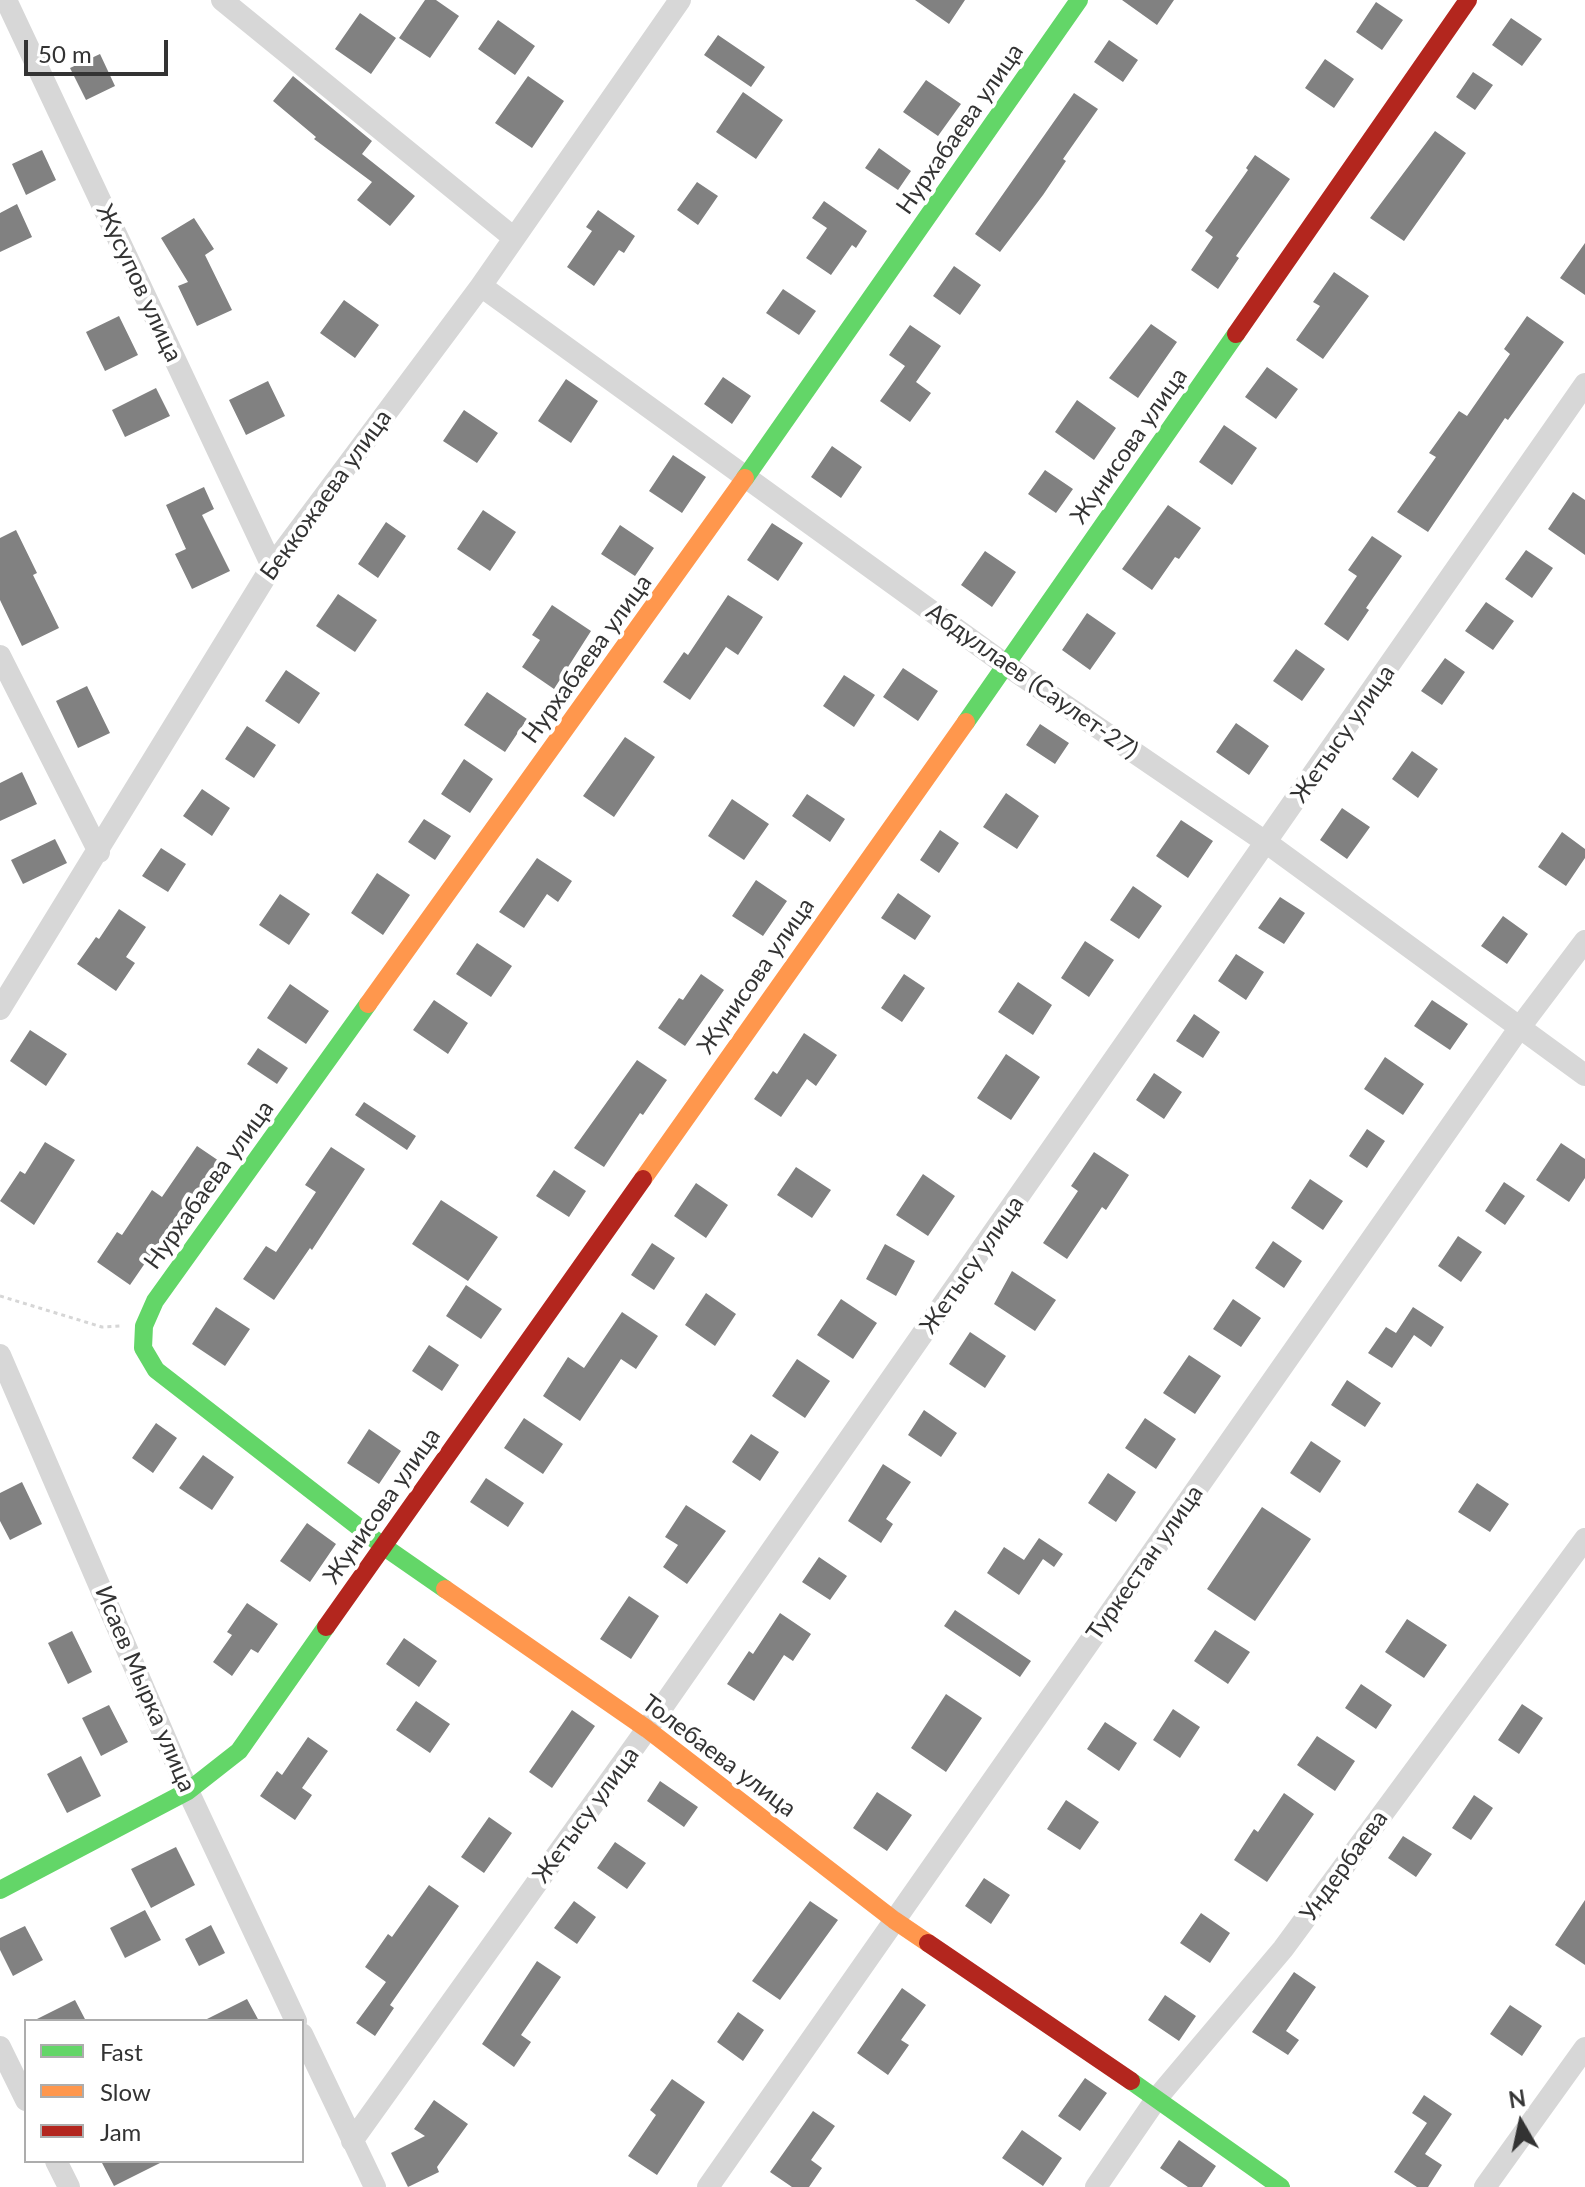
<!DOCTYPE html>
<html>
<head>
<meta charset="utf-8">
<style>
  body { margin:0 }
  #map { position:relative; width:1585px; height:2187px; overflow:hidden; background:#fff; font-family:Lato,sans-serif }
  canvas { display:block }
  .legend { position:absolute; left:24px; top:2019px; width:280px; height:144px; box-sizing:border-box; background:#fff; border:2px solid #adadad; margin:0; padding:10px 14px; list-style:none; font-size:24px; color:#333 }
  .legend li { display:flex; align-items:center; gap:16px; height:40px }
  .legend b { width:40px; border:2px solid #adadad }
  .north { position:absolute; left:1481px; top:2083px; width:80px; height:80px; -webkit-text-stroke:6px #fff; paint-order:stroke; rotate:351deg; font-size:22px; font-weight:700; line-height:32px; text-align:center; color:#333 }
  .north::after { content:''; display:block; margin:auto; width:28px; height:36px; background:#333; clip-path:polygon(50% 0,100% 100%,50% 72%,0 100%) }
  .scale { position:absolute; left:24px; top:40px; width:144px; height:36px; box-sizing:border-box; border:4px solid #333; border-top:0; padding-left:10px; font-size:24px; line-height:28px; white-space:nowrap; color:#333; -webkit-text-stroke:6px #fff; paint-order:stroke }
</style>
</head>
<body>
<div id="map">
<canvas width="1585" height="2187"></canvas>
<ul class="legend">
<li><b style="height:10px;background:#63d668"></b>Fast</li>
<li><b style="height:10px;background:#ff974d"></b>Slow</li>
<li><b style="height:10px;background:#b3261e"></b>Jam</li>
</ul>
<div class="north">N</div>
<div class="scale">50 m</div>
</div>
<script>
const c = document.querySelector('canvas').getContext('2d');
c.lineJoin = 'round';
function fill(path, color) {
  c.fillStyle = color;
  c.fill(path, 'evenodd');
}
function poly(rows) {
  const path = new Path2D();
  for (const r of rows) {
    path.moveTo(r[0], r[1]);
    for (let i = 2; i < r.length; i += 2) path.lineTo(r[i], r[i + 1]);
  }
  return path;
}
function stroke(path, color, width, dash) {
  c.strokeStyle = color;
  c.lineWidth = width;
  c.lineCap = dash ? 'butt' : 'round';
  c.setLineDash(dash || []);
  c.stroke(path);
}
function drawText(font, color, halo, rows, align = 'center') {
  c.font = font + ' Lato,sans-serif';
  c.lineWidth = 8;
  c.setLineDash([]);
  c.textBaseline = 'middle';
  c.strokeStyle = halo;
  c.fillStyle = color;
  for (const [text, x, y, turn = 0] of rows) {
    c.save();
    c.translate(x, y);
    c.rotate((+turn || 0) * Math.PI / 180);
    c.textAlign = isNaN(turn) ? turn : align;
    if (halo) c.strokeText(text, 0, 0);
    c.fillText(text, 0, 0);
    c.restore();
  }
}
fill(poly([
  [425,0,436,0,459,16,430,58,399,38],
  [915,0,965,0,949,24],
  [1122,0,1174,0,1157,25],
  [1376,2,1403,20,1382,50,1356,32],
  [360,13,396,38,371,74,335,49],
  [1511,18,1542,39,1522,66,1492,45],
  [498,20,535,46,515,75,478,49],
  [718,35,765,67,751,87,704,55],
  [1109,40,1138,60,1123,82,1094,62],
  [100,54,115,86,86,100,70,68],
  [1325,59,1354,79,1334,108,1305,88],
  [1473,72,1493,85,1475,110,1456,97],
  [293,76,372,141,362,154,415,196,390,226,357,200,372,182,314,139,316,137,273,101],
  [528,76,564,101,532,148,495,123],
  [926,80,961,104,938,136,903,112],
  [743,92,783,120,756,159,716,132],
  [1074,93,1098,109,1063,159,1066,161,1043,195,1000,252,975,234],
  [1435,131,1466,153,1404,241,1370,218],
  [879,148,911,171,898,190,865,168],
  [42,150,56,180,26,195,12,164],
  [1255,155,1290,179,1236,256,1239,258,1218,289,1191,270,1213,237,1205,231,1248,170,1246,168],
  [697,182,718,196,698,225,677,210],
  [824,201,867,231,856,248,852,245,831,275,806,258,827,228,812,218],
  [17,204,32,237,0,252,0,213],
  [598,210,635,236,624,253,619,250,594,286,567,267,592,231,586,227],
  [194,218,214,249,205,255,232,310,197,326,178,286,188,282,161,238],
  [1585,243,1585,295,1560,278],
  [954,266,981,285,960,315,933,296],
  [1334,272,1369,296,1323,359,1296,340,1320,306,1313,302],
  [783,289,816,311,799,335,766,313],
  [344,300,379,325,355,358,320,333],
  [119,316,138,355,105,371,86,332],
  [1527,316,1564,342,1508,420,1505,418,1428,532,1397,512,1436,457,1429,453,1459,411,1467,416,1510,354,1504,349],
  [1151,324,1177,342,1138,398,1109,378],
  [910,325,941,346,916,382,931,393,910,422,880,401,905,366,889,355],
  [1267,367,1298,389,1276,419,1245,397],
  [723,377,751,396,732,424,704,404],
  [566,379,598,401,571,443,538,421],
  [268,381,285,416,246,435,229,400],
  [156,388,170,416,125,437,112,410],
  [1077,400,1116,428,1094,460,1055,432],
  [464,410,498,433,477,463,443,441],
  [1224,425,1257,448,1232,485,1199,462],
  [832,446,862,467,841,498,811,477],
  [673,455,706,477,682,513,649,491],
  [1045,470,1073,489,1056,513,1028,494],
  [204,487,214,509,202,515,230,571,192,589,175,554,186,549,166,505],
  [1573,492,1585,500,1585,555,1548,529],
  [1168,505,1201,528,1179,559,1175,557,1152,590,1122,569],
  [483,510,516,532,490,571,457,549],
  [386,522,406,536,378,578,358,564],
  [772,523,803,543,778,581,747,560],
  [620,525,654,548,635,576,601,554],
  [16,530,37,573,33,575,59,628,22,646,0,600,0,538],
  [1372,536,1402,556,1366,608,1369,610,1348,641,1324,624,1357,576,1348,570],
  [1526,550,1553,568,1532,598,1505,579],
  [985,551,1016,572,992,607,961,585],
  [338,594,377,620,355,652,316,626],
  [728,595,763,617,738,655,726,647,690,700,663,682,684,652,688,655],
  [1486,602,1514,621,1493,650,1465,631],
  [552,605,591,631,554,689,522,667,540,640,532,635],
  [1087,613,1116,633,1090,670,1062,650],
  [1296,649,1325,669,1302,701,1273,681],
  [1445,658,1465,672,1442,705,1421,691],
  [903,668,938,691,918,721,883,697],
  [286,670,320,693,299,724,265,701],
  [844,675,875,695,854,727,823,706],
  [87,686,110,733,78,748,56,701],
  [487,692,527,719,505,752,464,725],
  [1236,723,1269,746,1249,775,1216,752],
  [1040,724,1069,743,1055,764,1026,745],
  [247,726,276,745,254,778,225,759],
  [625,737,655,757,614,817,583,796],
  [1412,751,1438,769,1418,798,1392,779],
  [464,759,493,779,470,813,441,794],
  [22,772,37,804,0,821,0,783],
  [202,789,230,808,212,836,183,816],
  [1006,793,1039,816,1017,849,983,827],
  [807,794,845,819,830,842,792,816],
  [732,799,769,824,744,860,708,836],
  [1342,808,1370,827,1347,859,1320,840],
  [424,819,451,836,435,860,408,842],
  [1181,820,1213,841,1188,878,1156,856],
  [940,830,959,843,939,873,920,860],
  [1562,832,1585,849,1585,858,1566,886,1538,867],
  [55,839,67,863,23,884,11,860],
  [161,848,186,864,168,892,142,876],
  [537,858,572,881,558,902,547,894,524,928,499,912],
  [377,873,410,895,383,935,351,913],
  [756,880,787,901,763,936,732,916],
  [1133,886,1162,906,1139,939,1110,920],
  [898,893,931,916,915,940,881,918],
  [280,894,310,914,289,945,259,925],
  [1280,897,1305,913,1284,944,1258,928],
  [119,909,146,927,126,957,135,963,116,991,77,964,96,937,99,939],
  [1503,916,1528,934,1507,964,1481,946],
  [1085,941,1114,960,1089,997,1061,978],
  [477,943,512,966,491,997,456,974],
  [1236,954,1264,972,1246,1000,1218,981],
  [701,974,724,990,685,1046,658,1028,679,998,683,1000],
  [904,974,925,988,902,1022,881,1008],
  [1018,982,1052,1005,1033,1035,998,1012],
  [290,984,329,1011,306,1044,267,1018],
  [434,1000,468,1023,448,1054,413,1030],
  [1432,1000,1468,1024,1450,1050,1414,1026],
  [1194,1014,1220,1032,1203,1058,1176,1041],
  [30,1030,67,1054,46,1086,10,1061],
  [804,1033,837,1055,816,1086,807,1079,781,1117,754,1099,773,1071,777,1074],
  [258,1048,288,1068,277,1084,247,1064],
  [1006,1054,1040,1077,1011,1120,977,1098],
  [1385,1057,1424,1084,1403,1115,1364,1089],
  [637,1060,667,1080,643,1115,640,1113,604,1167,574,1148],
  [1154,1073,1182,1092,1164,1119,1136,1100],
  [364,1102,416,1136,407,1150,355,1115],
  [1367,1129,1385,1141,1367,1168,1349,1156],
  [45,1142,75,1160,34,1225,0,1201,20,1171,25,1174],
  [1561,1143,1585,1159,1585,1178,1569,1202,1536,1180],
  [197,1146,222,1163,202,1193,196,1189,130,1285,97,1262,117,1232,122,1235,152,1190,162,1197],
  [331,1147,365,1169,312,1250,310,1248,274,1300,243,1279,266,1246,276,1252,316,1192,305,1185],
  [1094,1152,1129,1175,1106,1210,1102,1207,1067,1259,1043,1243,1078,1191,1071,1186],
  [796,1167,831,1190,812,1218,777,1195],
  [554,1170,586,1191,569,1217,536,1196],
  [923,1174,955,1196,928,1236,896,1215],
  [1310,1179,1343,1201,1323,1230,1291,1208],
  [1504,1182,1525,1196,1505,1225,1485,1211],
  [696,1183,728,1205,706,1238,674,1216],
  [441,1200,498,1237,468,1281,412,1244],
  [1458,1236,1482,1252,1461,1282,1438,1266],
  [1273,1241,1302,1261,1284,1288,1255,1268],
  [652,1243,675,1258,654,1290,631,1275],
  [885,1244,915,1261,896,1296,866,1279],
  [1012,1271,1056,1300,1035,1331,994,1304],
  [466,1285,502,1309,481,1339,446,1316],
  [706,1293,736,1314,715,1346,685,1325],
  [841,1299,877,1323,853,1359,817,1335],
  [1233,1299,1261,1318,1241,1347,1213,1329],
  [216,1307,250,1329,225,1366,192,1344],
  [1413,1307,1444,1327,1431,1347,1414,1335,1392,1368,1368,1353,1386,1327,1396,1333],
  [622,1312,658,1336,636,1369,621,1359,580,1421,543,1396,568,1357,584,1368],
  [970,1332,1006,1356,985,1388,949,1364],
  [429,1345,459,1365,442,1391,412,1371],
  [1189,1355,1221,1376,1195,1414,1163,1393],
  [797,1359,830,1381,805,1418,772,1396],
  [1347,1380,1381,1403,1365,1427,1331,1405],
  [924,1410,957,1433,941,1457,908,1435],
  [524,1418,563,1444,543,1474,504,1448],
  [1145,1418,1176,1439,1156,1469,1125,1448],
  [156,1423,177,1438,153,1473,132,1458],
  [369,1429,401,1451,379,1484,347,1463],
  [751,1434,779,1452,760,1481,732,1462],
  [1311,1441,1341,1461,1320,1493,1290,1473],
  [203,1455,234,1477,212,1510,179,1488],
  [883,1464,911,1482,886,1519,893,1524,881,1543,848,1521],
  [1108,1473,1136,1492,1116,1522,1088,1503],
  [486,1478,524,1503,508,1527,470,1502],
  [22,1482,42,1524,10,1540,0,1521,0,1493],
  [1477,1483,1509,1504,1490,1532,1458,1512],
  [686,1505,726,1531,687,1584,663,1567,678,1545,665,1537],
  [1262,1507,1311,1539,1255,1621,1207,1589],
  [307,1523,336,1544,310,1582,280,1561],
  [1039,1538,1063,1554,1054,1567,1043,1559,1019,1595,987,1573,1004,1547,1024,1560],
  [819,1557,847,1576,830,1600,802,1582],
  [629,1596,659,1616,631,1659,600,1639],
  [247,1603,278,1624,258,1653,251,1649,232,1676,213,1662,232,1635,227,1632],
  [955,1610,1031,1661,1020,1677,944,1626],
  [780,1613,811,1634,793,1661,784,1655,754,1701,727,1684,749,1651,753,1654],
  [1407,1619,1447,1645,1424,1678,1385,1652],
  [1215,1630,1250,1652,1228,1684,1194,1661],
  [72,1631,92,1672,68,1684,48,1643],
  [404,1638,437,1661,419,1687,386,1664],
  [1361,1684,1392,1705,1376,1729,1345,1708],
  [946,1694,982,1718,946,1772,911,1748],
  [416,1701,450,1724,430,1753,396,1730],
  [1522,1704,1543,1718,1519,1754,1498,1740],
  [109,1705,128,1742,101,1756,82,1718],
  [1173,1709,1200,1727,1180,1758,1153,1740],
  [572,1710,595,1726,552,1788,529,1772],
  [1105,1722,1137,1743,1119,1771,1087,1749],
  [1317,1736,1355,1761,1335,1791,1297,1765],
  [308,1737,328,1751,302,1788,312,1795,295,1820,260,1796,277,1771,282,1775],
  [81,1756,101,1796,67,1813,47,1774],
  [660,1781,698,1807,684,1827,647,1801],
  [877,1792,912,1815,887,1851,853,1828],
  [1284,1793,1314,1814,1267,1882,1234,1860,1254,1829,1258,1832],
  [1474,1795,1493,1808,1471,1840,1452,1828],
  [1066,1800,1099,1822,1080,1850,1047,1829],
  [489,1817,512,1833,484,1873,461,1857],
  [1403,1836,1432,1854,1416,1877,1388,1858],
  [615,1842,646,1863,627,1889,597,1868],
  [176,1847,195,1885,151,1908,131,1869],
  [984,1878,1010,1895,991,1924,965,1906],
  [429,1885,459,1906,390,2005,394,2008,375,2036,356,2023,386,1982,365,1967,388,1934,392,1937],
  [1585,1900,1585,1965,1555,1945],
  [574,1901,596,1917,577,1944,554,1928],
  [810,1901,838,1920,780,2000,752,1981],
  [145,1910,161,1940,125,1958,110,1928],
  [1201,1913,1230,1933,1210,1963,1180,1943],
  [211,1925,225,1953,199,1966,185,1939],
  [25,1926,43,1960,13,1976,0,1950,0,1938],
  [537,1961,561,1977,521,2035,531,2042,514,2067,482,2044],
  [1294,1972,1316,1987,1286,2031,1299,2040,1288,2055,1252,2032],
  [902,1988,926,2005,901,2040,909,2045,888,2075,857,2053],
  [1165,1995,1196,2016,1179,2041,1148,2020],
  [247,1999,259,2021,203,2021],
  [75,2000,86,2021,33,2021],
  [1510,2005,1542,2026,1522,2056,1490,2034],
  [738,2012,764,2030,743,2061,717,2042],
  [1085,2078,1107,2093,1080,2131,1058,2116],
  [672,2079,705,2102,657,2175,628,2156,656,2115,650,2110],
  [1424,2095,1452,2114,1425,2154,1442,2165,1428,2187,1417,2187,1394,2172,1427,2123,1412,2113],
  [434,2100,468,2124,437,2167,439,2172,408,2187,391,2153,425,2136,414,2129],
  [813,2111,835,2126,811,2160,822,2168,809,2187,792,2187,770,2172],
  [1022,2130,1062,2158,1043,2186,1002,2158],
  [1179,2140,1216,2166,1202,2187,1188,2187,1160,2168],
  [101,2161,164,2161,114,2186]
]), '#818181');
stroke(poly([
  [0,1296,102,1327,120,1326]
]), '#d6d6d6', 3, [4, 4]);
stroke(poly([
  [6,0,272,566],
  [222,0,514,238],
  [481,286,1006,665,1267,843,1585,1075],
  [0,656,99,852],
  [0,1009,272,566,481,286,680,0],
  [0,1355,188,1791,296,2021],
  [302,2034,375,2187],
  [0,2047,26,2100],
  [352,2141,647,1729,1585,384],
  [56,2161,69,2187],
  [708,2187,1520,1027,1585,941],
  [1096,2187,1157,2098,1283,1949,1585,1539],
  [1485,2187,1585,2048]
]), '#d7d7d7', 22);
stroke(poly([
  [745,478,1079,0],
  [966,722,1236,334],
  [368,1004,155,1301,144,1326,143,1348,156,1370,383,1546,445,1589],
  [0,1890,188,1791,239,1751,326,1627],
  [1131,2081,1281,2187]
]), '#63d668', 18);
stroke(poly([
  [368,1004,745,478],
  [643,1179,966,722],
  [445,1589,647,1729,894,1920,928,1943]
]), '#ff974d', 18);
stroke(poly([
  [1236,334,1468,0],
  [326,1627,643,1179],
  [928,1943,1131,2081]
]), '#b3261e', 18);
drawText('24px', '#333', '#fff', [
  ["Нурхабаева улица",960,129,-55],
  ["Жусупов улица",139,283,65],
  ["Жунисова улица",1129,446,-55],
  ["Беккожаева улица",326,495,-54],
  ["Нурхабаева улица",587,659,-54],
  ["Абдуллаев (Саулет-27)",1032,681,35],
  ["Жетысу улица",1343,734,-55],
  ["Жунисова улица",756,976,-55],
  ["Нурхабаева улица",209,1185,-54],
  ["Жетысу улица",972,1265,-55],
  ["Жунисова улица",382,1506,-55],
  ["Туркестан улица",1145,1563,-55],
  ["Исаев Мырка улица",145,1689,67],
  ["Толебаева улица",719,1756,37],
  ["Жетысу улица",586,1815,-54],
  ["Ундербаева",1344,1866,-54]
]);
</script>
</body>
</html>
